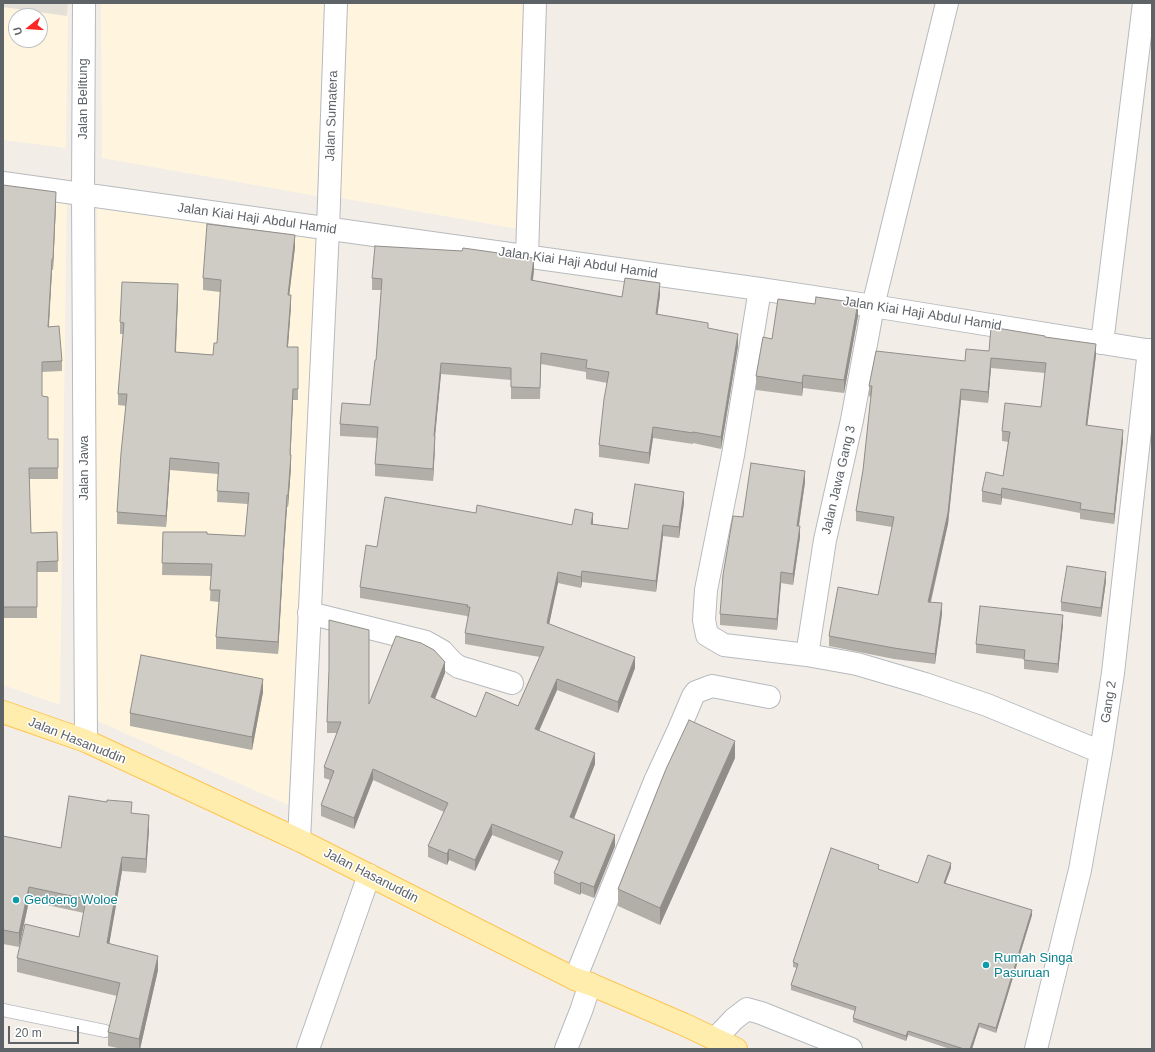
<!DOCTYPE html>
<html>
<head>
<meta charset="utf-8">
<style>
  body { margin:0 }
  #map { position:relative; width:1155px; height:1052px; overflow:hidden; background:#f2eee7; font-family:Helvetica,sans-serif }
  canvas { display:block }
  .frame { position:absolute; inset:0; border:4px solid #5e6368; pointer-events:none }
  .north { position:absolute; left:8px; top:8px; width:40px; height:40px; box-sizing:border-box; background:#fff; border:1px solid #bfc1c3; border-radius:50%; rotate:253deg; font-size:11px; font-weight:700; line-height:16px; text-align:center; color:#5e6368 }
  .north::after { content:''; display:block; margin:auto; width:14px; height:18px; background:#fb2723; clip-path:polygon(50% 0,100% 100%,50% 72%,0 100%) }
  .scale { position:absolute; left:8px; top:1026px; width:71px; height:18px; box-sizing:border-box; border:2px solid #5e6368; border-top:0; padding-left:5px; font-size:12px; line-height:14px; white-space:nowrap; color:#5e6368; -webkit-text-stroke:3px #fff; paint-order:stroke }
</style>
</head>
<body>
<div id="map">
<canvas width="1155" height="1052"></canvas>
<div class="frame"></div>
<div class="north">U</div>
<div class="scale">20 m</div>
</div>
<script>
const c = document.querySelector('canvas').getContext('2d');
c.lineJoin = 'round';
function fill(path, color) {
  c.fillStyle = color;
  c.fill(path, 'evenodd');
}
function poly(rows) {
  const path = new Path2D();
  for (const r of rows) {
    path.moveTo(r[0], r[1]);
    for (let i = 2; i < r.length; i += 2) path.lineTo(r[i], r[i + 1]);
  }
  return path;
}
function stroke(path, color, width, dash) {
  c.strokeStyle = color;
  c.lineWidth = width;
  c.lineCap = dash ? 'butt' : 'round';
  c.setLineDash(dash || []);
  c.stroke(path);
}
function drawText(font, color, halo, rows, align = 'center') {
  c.font = font + ' Helvetica,sans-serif';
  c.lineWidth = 3;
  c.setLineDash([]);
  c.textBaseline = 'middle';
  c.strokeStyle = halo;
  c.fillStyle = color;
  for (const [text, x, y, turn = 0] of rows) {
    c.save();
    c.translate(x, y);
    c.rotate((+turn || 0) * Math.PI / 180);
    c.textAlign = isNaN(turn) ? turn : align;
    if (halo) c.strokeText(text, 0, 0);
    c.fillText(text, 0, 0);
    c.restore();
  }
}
fill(poly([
  [3,3,68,3,66,148,3,140],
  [16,16,40,16,40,40,16,40],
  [101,3,324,3,317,196,102,158],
  [346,3,528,3,519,229,341,198],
  [3,173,67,182,60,705,3,685],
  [97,184,318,219,288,805,95,720]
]), '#fff5de');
fill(poly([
  [3,3,68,3,67,16,3,7]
]), '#e4e0d7');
const service = poly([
  [3,1010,105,1031]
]);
const minor = poly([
  [527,256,535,3],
  [760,289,733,455,706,590,704,620,707,635,724,645,807,655,857,664,925,684,987,705,1101,752],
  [1102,343,1144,3],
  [309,613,426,642,442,651,453,663,459,667,512,683],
  [807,655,825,540,852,420,873,306,947,3],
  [575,979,655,781,679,729,693,696,696,692,712,686,769,697],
  [715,1039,734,1019,747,1009,761,1013,851,1049],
  [308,1049,369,875],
  [566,1049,581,1011,590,984],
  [1036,1049,1080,870,1101,752,1113,673,1149,350]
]);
const tertiary = poly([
  [84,3,83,194,86,741],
  [3,183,760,289,873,306,1152,351],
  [299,840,328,229,336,3]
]);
const primary = poly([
  [3,712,86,741,299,840,575,979,590,984,683,1024,736,1049]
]);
stroke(service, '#b7babe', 14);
stroke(minor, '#b7babe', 24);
stroke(tertiary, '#b7babe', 24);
stroke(primary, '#ffc452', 24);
stroke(service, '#fff', 12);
stroke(minor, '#fff', 22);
stroke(tertiary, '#fff', 22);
stroke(primary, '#ffedae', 22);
fill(poly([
  [3,185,56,203,53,270,52,270,49,327,62,361,62,371,42,372,42,396,48,439,58,439,58,479,29,479,31,533,57,532,58,572,37,572,37,618,3,618],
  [295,247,289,295,291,306,288,347,298,347,298,400,293,400,290,455,291,467,288,507,287,507,284,551,278,654,216,649,216,637,219,602,210,601,211,576,162,575,163,532,207,534,245,536,248,504,217,502,218,474,170,470,166,527,117,524,117,512,126,406,118,405,118,394,123,334,120,334,120,322,178,296,176,352,213,355,217,343,220,292,203,290,203,278],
  [534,270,533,281,622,297,660,295,657,314,708,328,738,346,721,449,693,443,693,444,653,438,649,464,599,457,599,445,607,383,586,379,586,372,541,364,540,399,511,399,511,380,441,374,435,436,435,447,433,481,375,476,375,464,377,438,340,436,340,424,370,405,376,360,381,290,372,290,372,278],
  [858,316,844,393,803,388,802,396,756,390,756,376,772,339],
  [1045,337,1096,355,1087,425,1123,440,1114,524,1080,519,1080,513,1002,498,1001,505,982,502,982,491,1003,476,1008,442,1002,441,1002,431,1041,407,1045,373,991,368,988,403,961,400,948,524,931,602,942,614,935,664,894,659,829,646,829,636,878,595,892,527,856,521,856,511,863,470,871,397,869,396,869,386,965,361,989,351],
  [805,482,799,526,800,537,793,585,781,583,777,630,720,625,720,614,743,517],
  [684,503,679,538,663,536,656,592,582,582,581,588,558,583,549,624,635,668,618,713,557,690,539,731,595,764,574,819,615,846,594,898,581,893,580,895,554,884,554,873,559,861,492,835,475,871,449,860,447,865,428,857,428,846,444,812,373,780,354,829,321,816,321,805,330,780,324,778,324,767,337,733,327,733,327,722,445,673,435,699,476,717,518,706,540,657,465,644,465,633,468,618,467,616,360,598,360,587,377,547,476,513,572,525,593,524,628,529],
  [1106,581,1101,617,1061,611,1061,602],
  [1063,624,1058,673,1024,669,1024,659,976,653,976,644],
  [263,692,252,750,130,726,130,713],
  [735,758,660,925,618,906,618,889],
  [132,813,149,829,146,873,122,871,109,944,158,970,140,1049,122,1049,108,1046,108,1032,117,996,17,972,17,958,79,937,84,913,29,901,19,947,3,944,3,836,61,848],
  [951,868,945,883,1032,915,996,1033,979,1027,972,1049,950,1049,908,1035,906,1041,853,1022,853,1018,855,1011,791,990,791,985,797,968,793,967,793,962,879,870,918,883]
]), '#b2afa9');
fill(poly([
  [56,192,56,203,53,270,53,259],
  [295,235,295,247,288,306,288,295],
  [534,258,534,270,531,292,531,280],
  [52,259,52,270,48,337,48,327],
  [660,283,660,295,656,326,656,314],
  [178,284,178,296,175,364,175,352],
  [291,295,291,306,287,359,287,347],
  [858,303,858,316,844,393,844,380],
  [738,334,738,346,721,449,721,437],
  [1096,344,1096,355,1086,436,1086,425],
  [991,358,991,368,988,403,988,392],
  [441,363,441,374,434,447,434,436],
  [803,375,803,388,802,396,802,383],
  [293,389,293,400,290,467,290,455],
  [961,389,961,400,948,524,928,612,928,602],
  [653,427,653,438,649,464,649,453],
  [1123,430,1123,440,1114,524,1114,514],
  [435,436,435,447,433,481,433,469],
  [291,455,291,467,288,507,288,495],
  [170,458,170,470,166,527,166,516],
  [805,471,805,482,797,537,797,526],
  [1002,488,1002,498,1001,505,1001,495],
  [684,492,684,503,679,538,679,527],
  [287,495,287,507,284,551,278,654,278,642,284,539],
  [593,513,593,524,591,524],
  [663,525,663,536,656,592,656,581],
  [800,526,800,537,793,585,793,574],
  [582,571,582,582,581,588,581,577],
  [558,572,558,583,547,634,547,623],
  [781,572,781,583,777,630,777,619],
  [1106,572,1106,581,1101,617,1101,608],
  [942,603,942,614,935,664,935,654],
  [1063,615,1063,624,1058,673,1058,664],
  [635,657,635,668,618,713,618,702],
  [445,662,445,673,431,708,431,697],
  [263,679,263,692,252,750,252,737],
  [557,679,557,690,535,740,535,729],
  [735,741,735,758,660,925,660,908],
  [595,753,595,764,570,828,570,817],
  [373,769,373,780,354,829,354,818],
  [149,815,149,829,146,873,146,859],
  [492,824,492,835,475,871,475,860],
  [615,835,615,846,594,898,594,887],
  [449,849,449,860,447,865,447,854],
  [122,857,122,871,107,957,107,943],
  [951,863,951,868,944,887,944,883],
  [581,882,581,893,580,895,580,884],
  [29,887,29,901,19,947,19,933],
  [1032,910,1032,915,996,1033,996,1028],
  [158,956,158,970,140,1049,139,1049,139,1039],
  [979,1023,979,1027,972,1049,970,1049],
  [908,1031,908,1035,906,1041,906,1036]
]), '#918e8a');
const building = poly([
  [3,185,56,192,53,259,52,259,48,327,59,326,62,361,42,362,42,396,48,397,48,439,58,439,58,468,29,468,31,533,57,532,58,561,37,562,37,607,3,607,3,185],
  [207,224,295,235,288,295,291,295,287,347,298,347,298,389,293,389,290,455,291,455,288,495,287,495,284,539,278,642,216,637,220,590,210,590,212,564,162,563,163,532,207,532,207,534,245,536,249,493,217,491,219,463,170,458,166,516,117,512,121,453,127,394,118,394,124,323,120,322,122,282,178,284,175,352,213,355,214,343,217,343,221,280,203,278,207,224],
  [375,246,462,251,463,248,534,258,531,280,622,297,625,278,660,283,656,314,708,323,708,328,738,334,721,437,693,432,693,433,653,427,649,453,599,445,604,399,609,372,586,368,587,360,541,353,540,388,511,387,511,368,441,363,434,436,435,436,433,469,375,464,378,427,340,424,342,403,370,405,375,360,376,360,382,279,372,278,375,246],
  [816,297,858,303,844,380,803,375,802,383,756,376,763,337,772,339,778,299,815,304,816,297],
  [991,327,1045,336,1045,337,1096,344,1086,425,1123,430,1114,514,1080,509,1081,503,1002,488,1001,495,982,491,986,472,1003,476,1010,432,1002,431,1005,403,1041,407,1046,363,991,358,988,392,961,389,948,513,928,602,942,603,935,654,894,648,829,636,838,587,878,595,894,517,856,511,863,470,872,386,869,386,876,351,965,361,966,349,989,351,991,327],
  [751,463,805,471,797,526,800,526,793,574,781,572,777,619,720,614,723,575,733,516,743,517,751,463],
  [635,484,684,492,679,527,663,525,656,581,582,571,581,577,558,572,547,623,635,657,618,702,557,679,535,729,595,753,570,817,615,835,594,887,581,882,580,884,554,873,563,852,492,824,475,860,449,849,447,854,428,846,448,803,373,769,354,818,321,805,334,771,324,767,341,722,327,722,329,669,329,620,369,630,369,704,396,636,421,643,434,650,445,662,431,697,476,717,486,692,518,706,544,647,465,633,470,607,467,607,468,605,360,587,366,545,377,547,385,497,476,513,477,505,572,525,575,509,593,513,591,524,628,529,635,484],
  [1067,566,1106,572,1101,608,1061,602,1067,566],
  [980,606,1063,615,1058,664,1024,660,1025,650,976,644,980,606],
  [141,655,263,679,252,737,130,713,141,655],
  [689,720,735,741,660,908,618,889,666,769,689,720],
  [69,796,107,802,107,800,132,802,131,813,149,815,146,859,122,857,107,943,158,956,139,1039,108,1032,120,983,17,958,25,924,79,937,86,899,29,887,19,933,3,930,3,836,61,848,69,796],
  [831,848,879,865,878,869,918,883,928,855,951,863,944,883,1032,910,996,1028,979,1023,970,1049,964,1049,908,1031,906,1036,853,1018,856,1007,791,985,798,964,793,962,831,848]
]);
fill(building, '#cfcbc5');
stroke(building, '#918e8a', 1);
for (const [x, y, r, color] of [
  [16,900,4,"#0f9aa8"],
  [986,965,4,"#0f9aa8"]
]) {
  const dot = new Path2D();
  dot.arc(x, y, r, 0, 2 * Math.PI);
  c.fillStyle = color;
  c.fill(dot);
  stroke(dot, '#fff', 1.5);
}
drawText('13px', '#5e6368', '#fff', [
  ["Jalan Belitung",83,99,-90],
  ["Jalan Sumatera",332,116,-88],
  ["Jalan Kiai Haji Abdul Hamid",257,219,8],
  ["Jalan Kiai Haji Abdul Hamid",578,263,8],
  ["Jalan Kiai Haji Abdul Hamid",922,314,9],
  ["Jalan Jawa",84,468,-90],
  ["Jalan Jawa Gang 3",839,480,-77],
  ["Gang 2",1109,702,-81],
  ["Jalan Hasanuddin",77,741,22],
  ["Jalan Hasanuddin",371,876,27]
]);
drawText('13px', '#0d838f', '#fff', [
  ["Gedoeng Woloe",24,900],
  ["Rumah Singa",994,958],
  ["Pasuruan",994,973]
], 'left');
</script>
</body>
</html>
